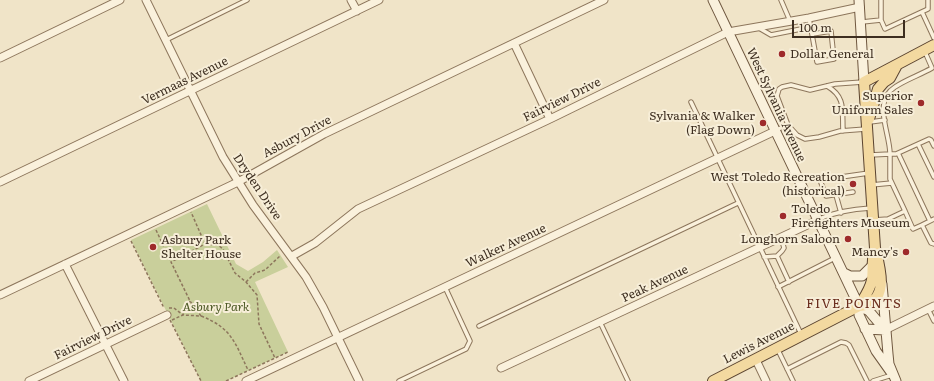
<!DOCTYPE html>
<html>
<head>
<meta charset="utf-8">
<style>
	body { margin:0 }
	#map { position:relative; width:934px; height:381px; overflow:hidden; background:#f0e4c8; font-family:Literata,serif }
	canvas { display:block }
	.scale { position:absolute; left:792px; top:20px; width:113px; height:18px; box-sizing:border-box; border:2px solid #3d2e20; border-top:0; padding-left:5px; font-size:12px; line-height:14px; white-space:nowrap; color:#3d2e20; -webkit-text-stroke:3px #f7eed8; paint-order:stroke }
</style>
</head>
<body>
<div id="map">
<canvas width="934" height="381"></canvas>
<div class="scale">100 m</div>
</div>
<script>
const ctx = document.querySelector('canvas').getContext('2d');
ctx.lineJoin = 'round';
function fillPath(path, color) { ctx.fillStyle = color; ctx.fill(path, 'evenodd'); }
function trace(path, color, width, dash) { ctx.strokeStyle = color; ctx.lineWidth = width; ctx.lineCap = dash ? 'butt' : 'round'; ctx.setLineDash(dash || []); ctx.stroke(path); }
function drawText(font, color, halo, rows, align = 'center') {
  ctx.font = font + ' Literata,serif'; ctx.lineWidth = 4; ctx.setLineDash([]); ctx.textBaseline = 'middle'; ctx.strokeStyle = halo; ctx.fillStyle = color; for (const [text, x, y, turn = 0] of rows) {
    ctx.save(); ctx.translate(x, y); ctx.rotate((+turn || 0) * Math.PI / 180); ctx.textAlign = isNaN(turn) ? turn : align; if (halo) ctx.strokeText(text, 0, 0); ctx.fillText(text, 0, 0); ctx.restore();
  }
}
fillPath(new Path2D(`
	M207,204l29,60 12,7 15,-9 14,-12 11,17 -33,15 33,70 -62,29h-25l-70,-141z`), '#c9cf9b');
const lane = new Path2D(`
	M781,0l9,21
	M881,0v20l4,9 43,-20v-9
	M922,12l12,26
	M809,18l8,44 17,-3 -3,-28 -18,3
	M862,22l19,-2
	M759,28l12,7 40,-8
	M166,40l81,-40
	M925,52l7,16c-12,7 -25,11 -37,19 -23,14 -5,46 -5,67h6l33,-15 2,1 3,6
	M827,86c19,11 15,24 16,45
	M691,102l110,232
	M870,122l15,-2
	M788,125l-11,-29 2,-7 3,-2 9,-2 19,5 25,-6 28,-2
	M776,130l12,-5 9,10 8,4 14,-2 21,-6 26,-2
	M918,144l16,33
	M898,153l32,68
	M870,155l20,-1v25l15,32 -17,8 -14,1
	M871,185l21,-2
	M853,192l-27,4 -6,-16 49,-7
	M836,195l5,18
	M905,211l8,18 9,-4
	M819,219c16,-7 35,-10 52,-11
	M934,219l-12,6 9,18 3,1
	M781,237l3,11 -2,3 -5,5 12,26
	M764,257l13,-1
	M778,287l57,-29
	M928,309l6,12
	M600,322l28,59
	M479,326l259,-123
	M778,350l15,31
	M787,369l54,-27 5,1 3,2 18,36
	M399,381l67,-32 4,-8 -25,-54
	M873,381l19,-6`);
const street = new Path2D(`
	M146,0l77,157 30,48 53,72 17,30 36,74
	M351,0l6,11
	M514,43l36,76
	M0,58l120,-58
	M0,182l379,-182
	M292,256l23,-13 43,-34 192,-90 178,-87 81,-14 51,-11
	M65,264l59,117
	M0,295l238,-113 86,-48 280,-134
	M885,330l49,-24
	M756,360l10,21
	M501,368l317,-148
	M29,381l138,-66
	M246,381l529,-250`);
const secondary = new Path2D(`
	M713,0l146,306v9l17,36 17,24
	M859,0l5,82
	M844,273l6,3h12l10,-10
	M882,284l6,70 1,10 7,17
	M859,306l10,5 16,19
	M865,329l20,1`);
const primary = new Path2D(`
	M869,119l9,-30 6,-7 6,-4 7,-13
	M859,306c5,-8 11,-16 13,-26 1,-9 0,-19 2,-28
	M713,381l146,-75c32,-3 21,-38 16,-58l-11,-166 70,-37`);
trace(lane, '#8d765c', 5.5);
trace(street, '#8d765c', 9);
trace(secondary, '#6f573f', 11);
trace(primary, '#5b4430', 12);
trace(new Path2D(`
	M156,230l15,32
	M131,241l33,67
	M205,244l13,1 5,4 12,24 11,9 11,13 2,29 16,34
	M246,282l9,-9 10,-3 16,-15
	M169,308h5l9,7 7,-14
	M201,316c31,12 34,27 47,54
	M170,320l31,61
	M172,320l11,-5 18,1 -11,-15 -19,-39 34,-18 -14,-32
	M226,381l62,-29`), '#8d765c', 1.5, [3, 2]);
trace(lane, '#faf1dc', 3.5);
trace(street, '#faf1dc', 7);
trace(secondary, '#faf1dc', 9);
trace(primary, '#f3d9a0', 10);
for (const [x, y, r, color] of [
	[782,54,4,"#9e2a2b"],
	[921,103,4,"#9e2a2b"],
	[763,123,4,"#9e2a2b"],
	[853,184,4,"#9e2a2b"],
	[783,216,4,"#9e2a2b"],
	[848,239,4,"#9e2a2b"],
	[153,247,4,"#9e2a2b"],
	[906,252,4,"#9e2a2b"]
]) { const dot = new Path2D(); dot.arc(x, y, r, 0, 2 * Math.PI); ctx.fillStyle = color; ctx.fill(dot); trace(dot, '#f7eed8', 1.5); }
drawText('12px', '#3d2e20', '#f7eed8', [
	["Dollar General",790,54,"left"],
	["Superior",913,96],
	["Uniform Sales",913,110],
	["Sylvania & Walker",755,116],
	["(Flag Down)",755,130],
	["West Toledo Recreation",845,177],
	["(historical)",845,191],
	["Toledo",791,209,"left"],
	["Firefighters Museum",791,223,"left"],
	["Longhorn Saloon",840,239],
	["Asbury Park",161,240,"left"],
	["Shelter House",161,254,"left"],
	["Mancy's",898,252]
], 'right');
drawText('12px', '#3d2e20', '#f7eed8', [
	["Vermaas Avenue",185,81,-26],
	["Fairview Drive",562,100,-26],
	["West Sylvania Avenue",776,105,65],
	["Asbury Drive",297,137,-28],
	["Dryden Drive",257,187,56],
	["Walker Avenue",506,246,-25],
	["Peak Avenue",655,284,-25],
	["Fairview Drive",93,338,-26],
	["Lewis Avenue",759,343,-27]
]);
drawText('italic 12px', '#4d5a26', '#f7eed8', [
	["Asbury Park",216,307]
]);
ctx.letterSpacing = '1px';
drawText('13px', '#6b2e1e', '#f7eed8', [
	["FIVE POINTS",854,304]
]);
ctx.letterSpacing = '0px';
</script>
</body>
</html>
